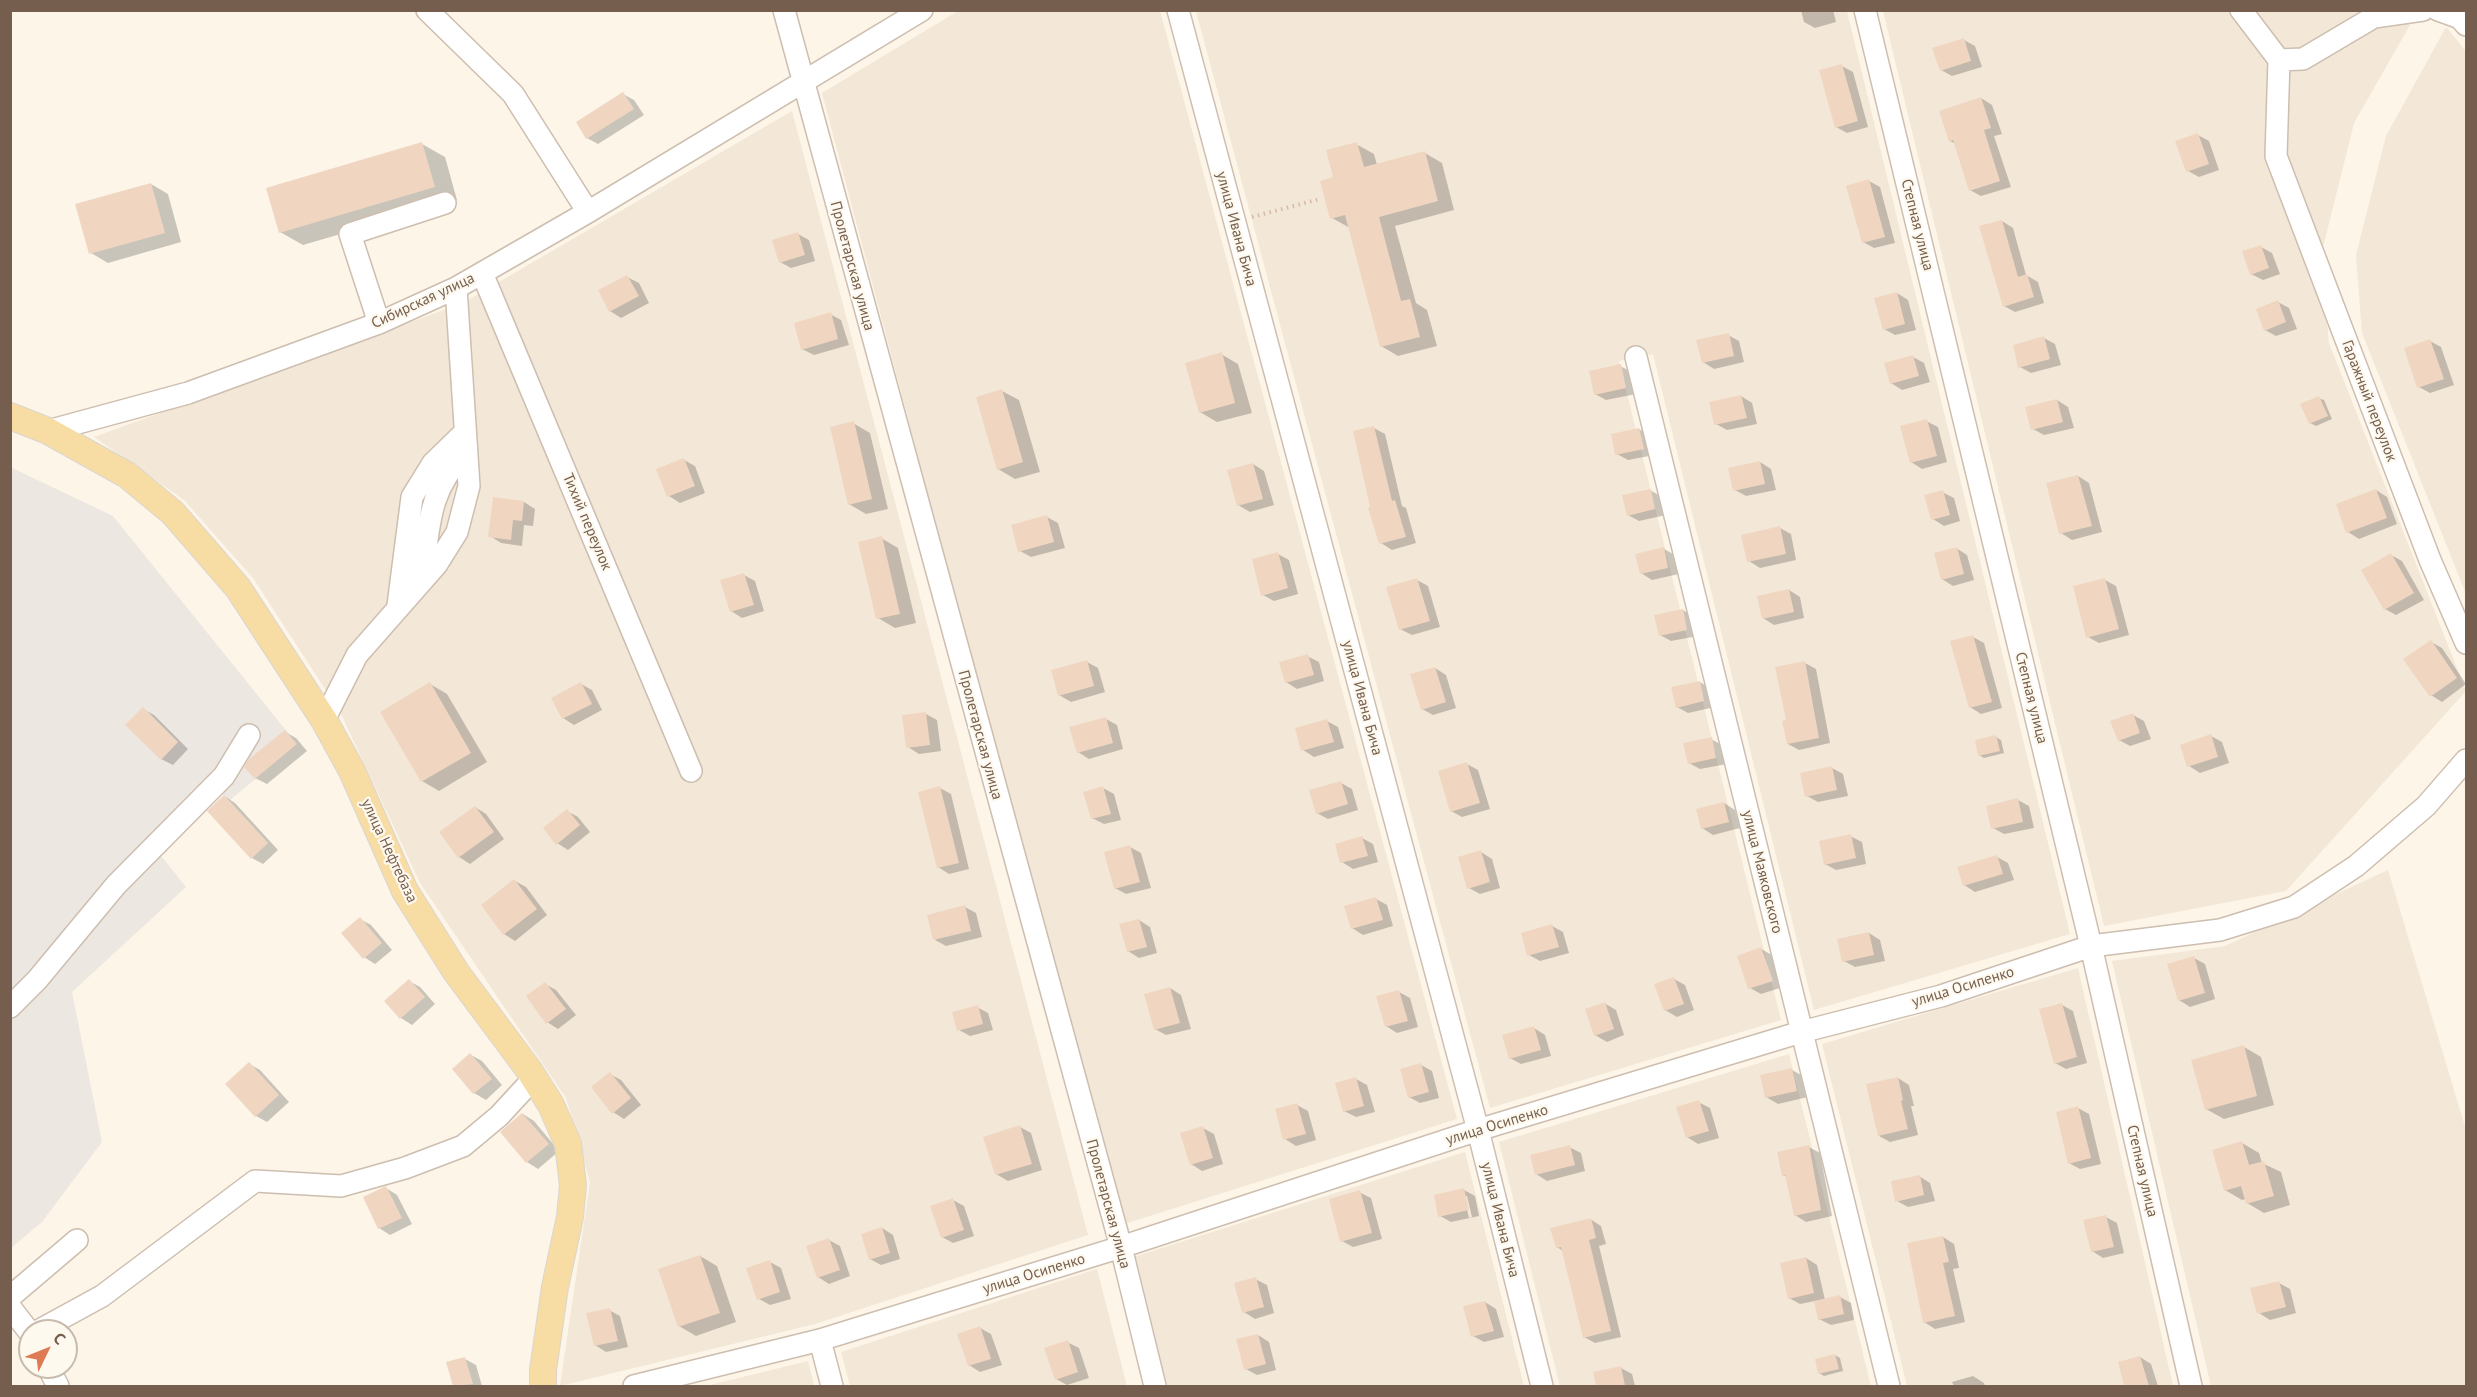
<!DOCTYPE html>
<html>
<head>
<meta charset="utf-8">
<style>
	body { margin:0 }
	#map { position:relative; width:2477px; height:1397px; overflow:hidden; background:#fcf5e8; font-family:"PT Sans",sans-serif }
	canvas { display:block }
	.frame { position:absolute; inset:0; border:12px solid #755e4d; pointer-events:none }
	.north { position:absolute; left:18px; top:1319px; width:60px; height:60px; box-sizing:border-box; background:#fef9ef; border:2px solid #c7bbae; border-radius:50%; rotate:47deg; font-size:16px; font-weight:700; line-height:24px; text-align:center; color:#755e4d }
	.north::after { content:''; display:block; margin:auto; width:21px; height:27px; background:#df7b54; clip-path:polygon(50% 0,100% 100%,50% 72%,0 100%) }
</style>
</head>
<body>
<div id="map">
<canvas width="2477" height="1397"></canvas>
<div class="frame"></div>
<div class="north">С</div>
</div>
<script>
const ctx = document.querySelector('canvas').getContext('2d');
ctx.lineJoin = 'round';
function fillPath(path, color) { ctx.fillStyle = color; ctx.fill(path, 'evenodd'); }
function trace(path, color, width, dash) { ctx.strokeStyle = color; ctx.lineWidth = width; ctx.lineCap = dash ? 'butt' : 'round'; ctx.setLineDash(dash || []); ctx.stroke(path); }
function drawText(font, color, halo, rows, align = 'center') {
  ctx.font = font + ' "PT Sans",sans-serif'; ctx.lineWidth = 4.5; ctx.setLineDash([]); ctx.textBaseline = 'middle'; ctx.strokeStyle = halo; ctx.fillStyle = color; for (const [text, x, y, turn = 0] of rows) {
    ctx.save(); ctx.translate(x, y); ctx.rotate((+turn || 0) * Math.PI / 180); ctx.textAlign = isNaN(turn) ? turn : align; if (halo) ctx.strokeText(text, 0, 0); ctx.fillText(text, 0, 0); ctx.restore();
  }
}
fillPath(new Path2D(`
	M958,11h202l297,1108 -336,106 -299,-1132z
	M1196,11h651l223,923 -256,76 -161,-656 -34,7 162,659 -291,88z
	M1883,11h535l-64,112 -33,132 8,88 137,348 -180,200 -182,35z
	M2446,27l20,24v543l-104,-261 -6,-78 30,-119z
	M792,111l296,1124 -273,89 -255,62 30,-204 -24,-84 -146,-215 -80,-171 -87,-134 -69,-78 -90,-63 369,-134z
	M2388,870l78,260v256h-255l-99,-425 113,-15z
	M2078,968l95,418h-266l-85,-342z
	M1789,1054l82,332h-311l-61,-244z
	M1465,1152l59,234h-361l-33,-128z
	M1097,1269l30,117h-277l-9,-34z
	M808,1361l6,25h-108z`), '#f3e8d7');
fillPath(new Path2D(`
	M10,467l103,49 184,228 -68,57 -8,-9 -62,61 27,34 -114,105 30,150 -60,80 -31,26z`), '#ede7e1');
fillPath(new Path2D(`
	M1801,10h32l3,12 -21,6 -11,-6z
	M1964,40l11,6 7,21 -30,9 -11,-6z
	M1842,66l11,6 15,55 -21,6 -11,-6z
	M623,94l11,6 10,15 -46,29 -11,-6z
	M1981,98l11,7 10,29 -8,2 17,51 -30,9 -11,-6 -14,-46 -6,-3z
	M2198,135l11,6 10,29 -20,7 -11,-6z
	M422,144l23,13 12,43 -154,45 -23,-13z
	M1356,144l18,10 3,11 48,-12 17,10 12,47 -59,16 21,77 11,7 10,36 -39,10 -17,-10 -31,-118 -18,-10 3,-40z
	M1869,181l11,6 15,56 -21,5 -11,-6z
	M151,184l17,10 13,48 -73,21 -17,-10z
	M2002,221l11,7 13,47 12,7 6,21 -29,9 -11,-6z
	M798,234l11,6 6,21 -24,7 -11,-6z
	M2261,247l11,6 8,21 -17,6 -12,-6z
	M627,277l12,6 10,20 -28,15 -11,-7z
	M1897,293l11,7 8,30 -21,5 -11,-6z
	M2278,302l11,6 8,21 -21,7 -11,-6z
	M830,314l11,6 8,25 -35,10 -12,-6z
	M1728,335l11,6 5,21 -30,7 -11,-7z
	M2044,338l11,6 6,21 -30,8 -11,-6z
	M2430,341l11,6 13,38 -24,8 -11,-6z
	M1221,354l17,10 14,49 -35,9 -17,-10z
	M1913,357l11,6 6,19 -28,8 -11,-7z
	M1620,366l12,6 4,22 -30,6 -11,-6z
	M1002,391l17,9 21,72 -25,7 -17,-10z
	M1741,396l11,7 5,21 -30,6 -11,-6z
	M2318,398l6,2 8,19 -16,7 -6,-3z
	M2057,400l11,7 6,21 -30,7 -11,-6z
	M1926,421l12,6 9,35 -25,7 -11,-7z
	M853,423l17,10 18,76 -22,5 -17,-10z
	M1374,428l11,6 17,72 4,2 10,35 -24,7 -11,-7z
	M1639,429l11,7 4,19 -26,5 -11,-6z
	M684,460l11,6 10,27 -25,10 -11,-7z
	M1760,462l11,7 5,21 -30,6 -11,-6z
	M1253,464l11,7 10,34 -24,7 -12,-7z
	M2078,476l11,7 13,49 -30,8 -11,-7z
	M1650,490l12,7 4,18 -27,6 -11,-6z
	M2376,490l11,7 10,27 -38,15 -11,-7z
	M1942,492l12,6 6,23 -16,5 -11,-7z
	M524,502l11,7 -2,17 -9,-1 -2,21 -21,-3 -11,-7z
	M1047,517l11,6 7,25 -34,9 -11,-6z
	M1780,528l11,6 5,26 -36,8 -11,-7z
	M881,538l17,10 18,75 -21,5 -17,-10z
	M1956,548l11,7 7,25 -21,6 -11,-7z
	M1664,549l11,6 4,19 -27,6 -11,-7z
	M1278,554l11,6 9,34 -24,7 -11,-6z
	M2391,555l11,6 22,39 -28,15 -11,-6z
	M744,575l11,6 9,30 -22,7 -11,-7z
	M1417,580l11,6 12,41 -28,8 -12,-6z
	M2105,580l11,6 13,49 -30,8 -11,-6z
	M1789,590l11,7 4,21 -30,7 -11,-7z
	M1683,610l11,7 4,19 -27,5 -11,-6z
	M1973,637l11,6 18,65 -21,6 -11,-7z
	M2431,642l11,6 24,36 -24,18 -11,-7z
	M1307,656l12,6 5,19 -27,8 -11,-7z
	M1087,662l11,6 7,24 -34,10 -12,-7z
	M1805,663l11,6 14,74 -31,7 -11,-6v-22z
	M1435,668l11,7 10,33 -23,7 -11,-6z
	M1700,682l11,7 4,18 -27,6 -11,-6z
	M430,684l17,10 40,68 -48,29 -17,-10z
	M581,684l11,6 10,20 -28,15 -11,-7 -10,-20z
	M143,709l11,6 34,34 -15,16 -12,-6z
	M926,714l11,6 4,31 -22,3 -11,-7z
	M2133,715l11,6 7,18 -21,7 -11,-6z
	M1106,719l11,6 6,24 -34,10 -11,-7z
	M1327,721l11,6 6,21 -30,9 -11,-7z
	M285,732l11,6 11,13 -40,33 -12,-6z
	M2211,736l11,6 7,21 -29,10 -11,-7z
	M1996,737l5,3 3,13 -20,5 -5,-3z
	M1711,739l11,6 5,19 -27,5 -11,-6z
	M1467,764l11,6 12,39 -28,8 -11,-6z
	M1832,768l11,6 5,22 -30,6 -11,-6z
	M1341,783l11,6 6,21 -30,9 -11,-6z
	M940,788l11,6 18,75 -20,5 -11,-7z
	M1103,788l11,6 7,26 -17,4 -12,-6z
	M224,796l11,7 43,47 -15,14 -11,-6z
	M2018,800l11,6 5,22 -30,6 -11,-6z
	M1724,803l11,7 5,18 -27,7 -11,-7z
	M475,807l11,7 18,25 -34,25 -11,-7z
	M567,811l11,6 12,15 -22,18 -11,-7z
	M1850,836l12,6 4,22 -30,6 -11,-6z
	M1362,838l11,6 5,18 -25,7 -11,-7z
	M1130,847l11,6 10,35 -25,6 -11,-6z
	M1481,852l11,7 8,29 -20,6 -11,-6z
	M1997,857l11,6 6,17 -39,12 -11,-7z
	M515,881l11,6 21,28 -32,26 -11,-7 -21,-28z
	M1376,899l11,6 6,21 -30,9 -11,-7z
	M965,907l11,6 6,24 -36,9 -11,-6z
	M360,919l11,6 21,25 -17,14 -11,-7z
	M1139,920l11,7 7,26 -18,5 -11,-7z
	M1552,926l11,6 6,21 -29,8 -11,-6z
	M1869,933l11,7 5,21 -30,6 -11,-6z
	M1761,949l11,6 11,32 -22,7 -11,-6z
	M2194,958l11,6 10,35 -25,8 -11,-7z
	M1674,979l11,6 9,25 -17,7 -12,-7z
	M409,981l11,6 15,17 -23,21 -11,-7 -15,-17z
	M545,984l11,6 20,25 -18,14 -11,-7z
	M1170,988l11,7 10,34 -25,6 -11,-6z
	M1399,992l11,6 8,29 -21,6 -11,-7z
	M1604,1003l12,7 8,25 -17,7 -12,-7z
	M2062,1005l11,6 14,52 -21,6 -11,-6z
	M977,1007l11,6 5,17 -23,6 -11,-6z
	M1534,1028l11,7 6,21 -30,8 -11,-6z
	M2244,1047l17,10 13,48 -50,14 -18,-10z
	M471,1055l11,6 20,24 -16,15 -12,-7 -20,-24z
	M249,1064l11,6 29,32 -22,20 -11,-6 -29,-32z
	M1421,1065l11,6 7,27 -19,5 -11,-6z
	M1792,1070l11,6 5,21 -30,7 -12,-7z
	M610,1074l11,6 20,25 -17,14 -11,-7z
	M1898,1078l11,7 5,21h-3l7,29 -28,7 -11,-6z
	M1356,1079l11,6 8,27 -19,5 -12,-6z
	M1698,1102l12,6 9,30 -21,6 -11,-7z
	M1297,1105l11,6 8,29 -20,6 -11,-7z
	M2078,1108l11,6 12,50 -21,5 -11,-6z
	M523,1114l11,7 25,30 -21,18 -11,-7 -25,-30z
	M1020,1127l11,6 11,37 -34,11 -12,-7z
	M1203,1128l11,6 9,30 -21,7 -11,-7z
	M2242,1143l17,10 3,10 19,9 9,33 -26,8 -17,-10 -1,-4 -4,1 -17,-10z
	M1569,1147l12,6 4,18 -38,10 -11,-7z
	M1809,1147l11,6 12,63 -26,6 -11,-7 -8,-38 -4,-2z
	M1919,1176l11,7 5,18 -27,6 -11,-6z
	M386,1188l11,7 15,29 -22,11 -11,-7z
	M1464,1190l11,6 4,20 -28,6 -11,-6zM1464,1196h3l5,21 -3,1z
	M1359,1192l12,6 11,41 -29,8 -11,-6z
	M953,1200l11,6 10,30 -21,7 -11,-6z
	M2106,1217l11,6 7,30 -21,5 -11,-7z
	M1590,1219l11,7 5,18 -7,2 22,91 -26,6 -11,-6 -21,-86 -6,-4z
	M882,1228l11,7 7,24 -19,6 -11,-6z
	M1943,1237l11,7 5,24 -6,1 12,53 -30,7 -11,-7z
	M829,1240l11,6 10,30 -21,8 -11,-7z
	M700,1256l17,10 19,56 -40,14 -17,-10z
	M1806,1258l11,7 8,35 15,-3 11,6 3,17 -23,5 -12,-6 -4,-18 -15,3 -11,-6z
	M770,1262l11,6 10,31 -21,6 -11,-6z
	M1255,1279l12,6 7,28 -19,6 -11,-7z
	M2279,1283l11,6 6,24 -26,7 -11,-7z
	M1485,1302l11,7 8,28 -20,5 -11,-6z
	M609,1310l11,6 8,31 -22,5 -11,-7z
	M980,1328l11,6 11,31 -22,7 -11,-7z
	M1258,1335l11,7 7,28 -19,5 -11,-6z
	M1067,1342l12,6 10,30 -22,7 -11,-6z
	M1835,1355l5,3 3,13 -19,5 -5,-3z
	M2140,1357l11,7 7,22h-32l-7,-23z
	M465,1359l11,6 6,21h-28l-6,-23z
	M1621,1368l11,6 3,12h-37l-3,-13z
	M1973,1376l11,7 1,3h-31l-2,-4z`), '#0003');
fillPath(new Path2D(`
	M1964,38l7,23 -31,10 -8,-23z
	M1842,64l16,57 -23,7 -16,-58z
	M623,92l11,17 -48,30 -10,-17z
	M1981,97l10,31 -7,2 16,51 -31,10 -16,-51 -4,2 -10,-31z
	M2198,133l11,31 -23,8 -11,-31z
	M422,142l13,45 -156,46 -13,-45z
	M1357,142l7,25 61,-16 13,50 -59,16 22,84 9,-2 10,38 -40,10 -35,-132 -15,4 -10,-38 13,-4 -7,-27z
	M1869,179l16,58 -23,6 -16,-57z
	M151,183l14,50 -76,21 -14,-50z
	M2002,220l16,57 9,-3 7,23 -31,10 -24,-81z
	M798,232l7,23 -26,8 -7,-23z
	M2261,245l8,23 -19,7 -8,-24z
	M627,275l12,21 -30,16 -11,-22z
	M1897,292l8,32 -22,6 -9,-32z
	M2278,300l8,22 -22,9 -8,-22z
	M831,312l7,27 -37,11 -7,-27z
	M1729,333l5,23 -32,7 -6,-23z
	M2044,336l6,23 -32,9 -5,-23z
	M2430,339l14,40 -27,9 -13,-40z
	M1222,352l13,51 -36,10 -14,-50z
	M1913,355l6,21 -29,8 -6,-21z
	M1621,364l5,24 -32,7 -5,-24z
	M1002,389l21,73 -26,8 -21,-73z
	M1741,395l6,23 -33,7 -5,-23z
	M2319,396l9,20 -19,8 -9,-20z
	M2057,399l6,23 -32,8 -6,-23z
	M1927,419l10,37 -27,7 -10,-37z
	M854,421l18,78 -24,6 -18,-78z
	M1374,426l18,75 3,-1 11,37 -27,7 -11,-36 2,-1 -17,-76z
	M1639,428l5,21 -29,6 -4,-21z
	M684,458l11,28 -28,11 -11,-28z
	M1760,461l5,23 -32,7 -5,-23z
	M1253,463l10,36 -26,7 -10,-36z
	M2078,475l14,51 -33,8 -13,-51z
	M1651,489l4,20 -28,7 -5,-21z
	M2376,489l11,29 -41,15 -10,-29z
	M1943,490l7,25 -19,5 -7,-25z
	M493,497l31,4 -2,20 -9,-1 -2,20 -23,-3z
	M1047,515l7,27 -36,10 -7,-27z
	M1780,526l6,28 -39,8 -6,-27z
	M882,536l18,78 -24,5 -18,-77z
	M1664,547l4,21 -28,6 -5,-20z
	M1957,547l7,27 -23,6 -7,-27z
	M1278,552l10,36 -27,8 -9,-37z
	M2391,553l23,40 -30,17 -23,-40z
	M744,573l10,32 -24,7 -10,-32z
	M1417,578l13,43 -31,9 -13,-43z
	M2105,578l14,51 -33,9 -13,-52z
	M1789,589l5,23 -32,7 -5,-23z
	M1683,609l4,21 -28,6 -5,-21z
	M1973,635l19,67 -23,6 -19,-67z
	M2431,640l26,38 -27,19 -27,-38z
	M1308,654l6,21 -29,8 -6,-21z
	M1087,660l7,26 -36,10 -7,-26z
	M1805,661l14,77 -32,6 -5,-23 4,-1 -11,-53z
	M1435,667l11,35 -25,8 -11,-36z
	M1700,681l4,20 -28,7 -5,-21z
	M430,682l41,71 -50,29 -41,-70z
	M581,682l11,22 -30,15 -11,-21z
	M143,707l35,35 -17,18 -36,-35z
	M926,712l4,33 -24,3 -4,-33z
	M2133,713l7,20 -22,8 -8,-20z
	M1106,717l7,26 -36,10 -8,-26z
	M1327,719l7,23 -33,9 -6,-23z
	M285,730l12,14 -42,35 -11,-12 5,-8z
	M2211,734l7,23 -31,10 -7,-22z
	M1996,735l4,16 -22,5 -3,-16z
	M1712,737l4,21 -28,6 -5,-21z
	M1467,762l13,41 -30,9 -12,-41z
	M1832,766l5,24 -32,7 -5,-24z
	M1341,781l7,23 -32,10 -7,-24z
	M940,786l19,77 -22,5 -19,-76z
	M1103,786l8,28 -20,5 -8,-27z
	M224,795l44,48 -17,16 -44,-48z
	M2018,798l5,24 -32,7 -5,-23z
	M1724,802l5,20 -28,7 -5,-20z
	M475,806l19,26 -36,26 -19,-26z
	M567,809l13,16 -24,20 -13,-17z
	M1851,834l5,24 -32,7 -5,-24z
	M1362,836l6,20 -28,7 -5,-19z
	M1130,845l10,37 -26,7 -10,-37z
	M1481,850l9,32 -23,7 -9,-32z
	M1997,855l6,19 -40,12 -6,-19z
	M514,879l23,30 -34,26 -22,-30z
	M1376,897l7,23 -32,9 -7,-23z
	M965,905l6,26 -38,9 -6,-25z
	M360,917l22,26 -19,16 -22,-26z
	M1139,919l8,28 -20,5 -8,-28z
	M1552,924l7,23 -32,9 -6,-23z
	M1869,932l5,23 -32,7 -5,-23z
	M1761,947l12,34 -25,8 -11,-33z
	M2194,956l11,37 -27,8 -11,-37z
	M1674,977l10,27 -20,7 -10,-27z
	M409,979l16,18 -25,22 -16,-18z
	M545,982l21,27 -20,15 -20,-28z
	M1170,987l10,36 -26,7 -10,-36z
	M1399,990l9,31 -23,6 -9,-31z
	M1605,1002l9,27 -20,7 -9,-27z
	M2062,1003l15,54 -23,7 -15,-55z
	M978,1005l5,19 -26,7 -5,-19z
	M1534,1026l7,24 -32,9 -7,-24z
	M2244,1045l13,51 -52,14 -14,-50z
	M470,1053l22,26 -19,15 -21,-25z
	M249,1062l30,33 -24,22 -30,-33z
	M1421,1063l8,29 -21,6 -8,-29z
	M1792,1068l5,23 -32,7 -5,-23z
	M610,1072l21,26 -19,16 -21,-27z
	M1356,1077l8,29 -21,6 -8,-29z
	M1898,1077l5,23 -2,1 7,28 -30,7 -12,-52z
	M1699,1100l10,31 -23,7 -10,-31z
	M1297,1103l9,31 -23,6 -8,-31z
	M2078,1106l13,52 -23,6 -12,-52z
	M522,1113l27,31 -23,19 -26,-31z
	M1020,1125l12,39 -37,11 -12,-38z
	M1203,1126l10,32 -23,7 -10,-32z
	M2242,1141l7,24 15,-4 10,35 -28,8 -5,-18 -17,5 -12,-41z
	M1570,1145l5,20 -40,10 -5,-20z
	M1809,1145l12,65 -27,6 -9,-41 -3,1 -5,-24z
	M1920,1175l4,20 -29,7 -4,-21z
	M386,1186l16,32 -24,11 -15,-32z
	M1464,1188l5,22 -31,7 -4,-22z
	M1360,1190l12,43 -32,9 -11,-43z
	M953,1198l11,32 -23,8 -11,-32z
	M2106,1215l8,32 -23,5 -8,-32z
	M1591,1218l5,20 -7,2 22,91 -28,7 -22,-91 -5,1 -6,-20z
	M882,1227l8,26 -21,7 -8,-26z
	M1943,1236l6,26 -6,1 12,53 -32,7 -16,-80z
	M829,1238l11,32 -23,8 -11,-32z
	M700,1255l20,58 -42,14 -20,-58z
	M1806,1257l8,36 -26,6 -8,-36z
	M770,1260l10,32 -23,8 -11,-32z
	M1256,1277l8,30 -22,6 -8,-30z
	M2279,1281l7,26 -29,7 -7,-26z
	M1840,1295l4,19 -26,6 -4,-19z
	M1485,1301l9,30 -23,6 -8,-31z
	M610,1308l8,33 -24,5 -8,-33z
	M980,1326l11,33 -23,7 -11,-32z
	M1258,1334l8,30 -22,6 -8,-31z
	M1068,1340l10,32 -23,8 -11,-32z
	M1835,1354l4,15 -21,5 -3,-15z
	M2140,1356l9,30h-25l-6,-24z
	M465,1357l8,27 -20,2 -7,-24z
	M1621,1366l4,20h-29l-3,-14z`), '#f0d6c1');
const minor = new Path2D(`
	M427,10l86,84 75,118
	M784,10l337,1237 34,139
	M1178,10l300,1120 64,256
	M1865,10l226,936 100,440
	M2241,10l38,50 24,-1 71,-42 49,-7
	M2438,10l22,8 6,7
	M2279,60l-3,96 154,404 36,83
	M482,273l209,498
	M379,323l-29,-89 95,-31
	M1636,357l253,1029
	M48,431l140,-38 191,-70 77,-35 132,-76 334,-202
	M422,580c7,-50 5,-92 45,-128
	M398,605l14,-108 21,-34 32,-31
	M324,720l33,-65 80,-91 20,-32 12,-46 -13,-198
	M10,1007l27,-27 79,-95 108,-109 25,-41
	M10,1297l67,-57
	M10,1307l20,26
	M38,1331l64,-35 153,-115 86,5 64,-18 58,-22 36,-30 35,-38
	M820,1340l12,46
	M48,1367l10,19
	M634,1386l186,-46 301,-93 357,-117 323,-98 140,-36 150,-50 129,-16 74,-23 62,-41 70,-60 40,-46`);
const major = new Path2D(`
	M10,416l38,15 79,44 46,38 65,75 86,132 28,51 53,120 51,81 73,98 22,35 17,39 5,41 -3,32 -15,70 -12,83v16`);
trace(minor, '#cdbeaf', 24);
trace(major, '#dbd5d1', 28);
trace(new Path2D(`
	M1252,217l68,-18`), '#d5baa4', 4, [1.5, 4.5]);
trace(minor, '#fff', 21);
trace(major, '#f7dda4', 26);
drawText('15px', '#755e4d', '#fef9ef', [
	["Степная улица",1917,225,76],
	["улица Ивана Бича",1236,229,75],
	["Пролетарская улица",852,266,75],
	["Сибирская улица",423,301,-25],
	["Гаражный переулок",2369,401,69],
	["Тихий переулок",587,522,67],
	["улица Ивана Бича",1362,698,75],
	["Степная улица",2031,698,76],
	["Пролетарская улица",980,735,75],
	["улица Нефтебаза",389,851,65],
	["улица Маяковского",1762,872,76],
	["улица Осипенко",1963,987,-17],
	["улица Осипенко",1497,1125,-17],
	["Степная улица",2142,1171,77],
	["Пролетарская улица",1108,1204,75],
	["улица Ивана Бича",1500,1220,76],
	["улица Осипенко",1034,1274,-17]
]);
</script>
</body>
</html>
